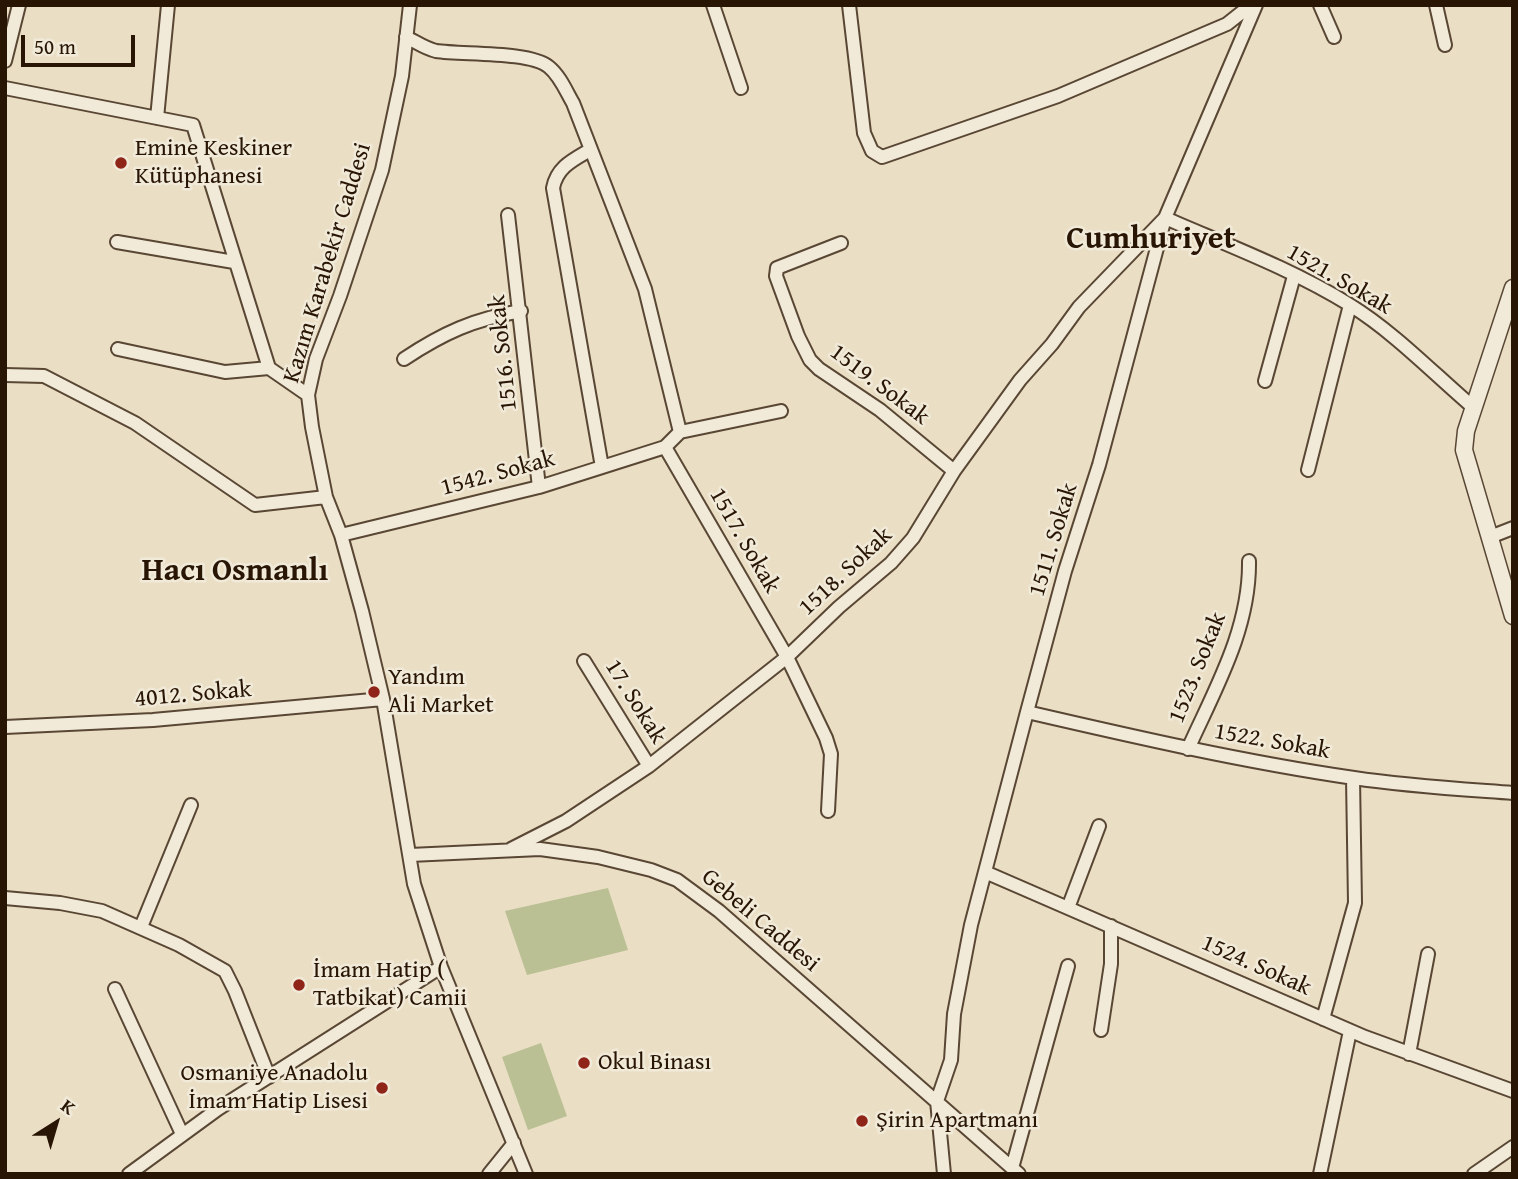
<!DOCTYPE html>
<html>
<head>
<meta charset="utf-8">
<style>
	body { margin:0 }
	#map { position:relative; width:1518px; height:1179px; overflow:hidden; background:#eadec5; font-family:"Gentium Book Plus",serif }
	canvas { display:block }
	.frame { position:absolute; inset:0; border:7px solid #291503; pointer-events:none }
	.north { position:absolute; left:21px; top:1088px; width:70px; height:70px; -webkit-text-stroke:5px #f1ead9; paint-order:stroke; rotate:37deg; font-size:19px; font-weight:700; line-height:28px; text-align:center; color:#291503 }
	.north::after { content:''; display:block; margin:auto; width:24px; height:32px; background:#291503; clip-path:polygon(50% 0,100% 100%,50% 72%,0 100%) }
	.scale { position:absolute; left:21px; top:35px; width:114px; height:32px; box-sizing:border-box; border:4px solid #291503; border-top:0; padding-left:9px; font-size:21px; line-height:24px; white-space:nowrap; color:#291503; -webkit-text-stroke:5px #f1ead9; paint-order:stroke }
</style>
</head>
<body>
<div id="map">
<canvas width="1518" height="1179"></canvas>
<div class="frame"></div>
<div class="north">K</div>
<div class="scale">50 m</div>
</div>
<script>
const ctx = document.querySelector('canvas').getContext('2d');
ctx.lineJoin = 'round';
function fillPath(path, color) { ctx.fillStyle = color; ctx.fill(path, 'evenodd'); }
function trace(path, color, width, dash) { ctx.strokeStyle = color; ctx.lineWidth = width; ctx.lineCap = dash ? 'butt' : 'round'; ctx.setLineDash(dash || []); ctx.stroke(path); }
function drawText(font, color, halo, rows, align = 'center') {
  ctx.font = font + ' "Gentium Book Plus",serif'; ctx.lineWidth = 5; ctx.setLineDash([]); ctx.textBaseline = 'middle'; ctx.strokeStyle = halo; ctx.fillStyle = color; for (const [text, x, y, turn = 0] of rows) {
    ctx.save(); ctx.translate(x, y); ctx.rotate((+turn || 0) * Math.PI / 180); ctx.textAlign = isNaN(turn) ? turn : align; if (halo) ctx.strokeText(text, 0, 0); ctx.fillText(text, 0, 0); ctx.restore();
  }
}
fillPath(new Path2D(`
	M608,888l20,62 -101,25 -22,-64z
	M541,1043l26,73 -39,14 -26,-73z`), '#bac093');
const minor = new Path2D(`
	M410,5l-8,71 -20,94 -42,126 -24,63 -8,36 4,32 14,70 15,38 21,76 21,88 31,185 27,83 85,207
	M713,5l28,83
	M849,5l15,128 8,18 10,6 176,-61 169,-72 24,-19
	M1320,5l14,32
	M1436,5l9,40
	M406,37c10,5 20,12 30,14 27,4 94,0 113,16 11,9 17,24 24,36l72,186 35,143
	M5,61l14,-56
	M5,88l188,37 76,243 39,27
	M157,118l11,-113
	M590,150c-17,10 -33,17 -37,38l49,279
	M508,215l31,272
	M117,242l117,20
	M841,243l-64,25 -1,8 22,60 12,24 9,9 61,41 74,61
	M118,349l107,23 44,-4
	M404,359c39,-26 70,-40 117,-48
	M5,375l39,1 91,47 120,82 71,-8
	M1265,381l29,-105
	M665,447l122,210 39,81 5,16 -3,57
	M1308,470l42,-165
	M341,535l198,-48 126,-40 15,-15 101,-21
	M1490,537l23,-9
	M584,661l65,105
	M1027,712c108,25 217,50 327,66 53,8 106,11 159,15
	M5,727l148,-7 230,-21
	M1188,749c27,-60 62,-120 61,-188
	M511,849l55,-28 83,-55 138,-109 52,-50 52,-44 22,-25 41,-67 66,-91 32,-36 27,-37 86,-89c62,27 127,51 185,87 45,28 83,68 124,103
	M410,855l130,-6 58,8 53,13 26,10 42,31 300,263
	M985,872l380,165 148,54
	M5,898l55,5 42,8 77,34 46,26 10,20 34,86
	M1068,908l31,-82
	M141,927l50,-122
	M115,989l67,145
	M1323,1019l32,-116 -2,-125
	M1101,1030l10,-66v-38
	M1409,1054l19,-100
	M1012,1168l56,-202
	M129,1174l89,-65 223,-142
	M489,1174l25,-31
	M944,1174l-7,-73 14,-41 3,-46 17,-89 56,-213 38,-141 34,-106 66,-247 91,-213
	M1320,1174l30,-143
	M1474,1174l39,-27`);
const tertiary = new Path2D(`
	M1513,288l-47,143 -2,19 49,166`);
trace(minor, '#594734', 16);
trace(tertiary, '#594734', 19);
trace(minor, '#f1ead9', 12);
trace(tertiary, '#f1ead9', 16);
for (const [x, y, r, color] of [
	[121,163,7,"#8f2418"],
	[374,692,7,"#8f2418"],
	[299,985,7,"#8f2418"],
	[584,1063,7,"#8f2418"],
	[382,1088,7,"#8f2418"],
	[862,1121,7,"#8f2418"]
]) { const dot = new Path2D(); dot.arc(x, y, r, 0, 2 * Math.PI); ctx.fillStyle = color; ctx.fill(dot); trace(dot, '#f1ead9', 2.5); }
drawText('24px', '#291503', '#f1ead9', [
	["Emine Keskiner",135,149],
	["Kütüphanesi",135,177],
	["Yandım",388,678],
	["Ali Market",388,706],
	["İmam Hatip (",313,971],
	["Tatbikat) Camii",313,999],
	["Okul Binası",598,1063],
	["Osmaniye Anadolu",368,1074,"right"],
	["İmam Hatip Lisesi",368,1102,"right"],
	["Şirin Apartmanı",876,1121]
], 'left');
drawText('24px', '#291503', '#f1ead9', [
	["Kazım Karabekir Caddesi",328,263,-73],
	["1521. Sokak",1339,280,30],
	["1516. Sokak",504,353,-96],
	["1519. Sokak",879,385,37],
	["1542. Sokak",498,474,-15],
	["1511. Sokak",1054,540,-73],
	["1517. Sokak",744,541,60],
	["1518. Sokak",846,572,-43],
	["1523. Sokak",1198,668,-68],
	["4012. Sokak",193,695,-5],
	["17. Sokak",635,702,58],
	["1522. Sokak",1272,742,10],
	["Gebeli Caddesi",760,921,40],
	["1524. Sokak",1256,966,24]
]);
drawText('bold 32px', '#291503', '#f1ead9', [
	["Cumhuriyet",1151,240],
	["Hacı Osmanlı",235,572]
]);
</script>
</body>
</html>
